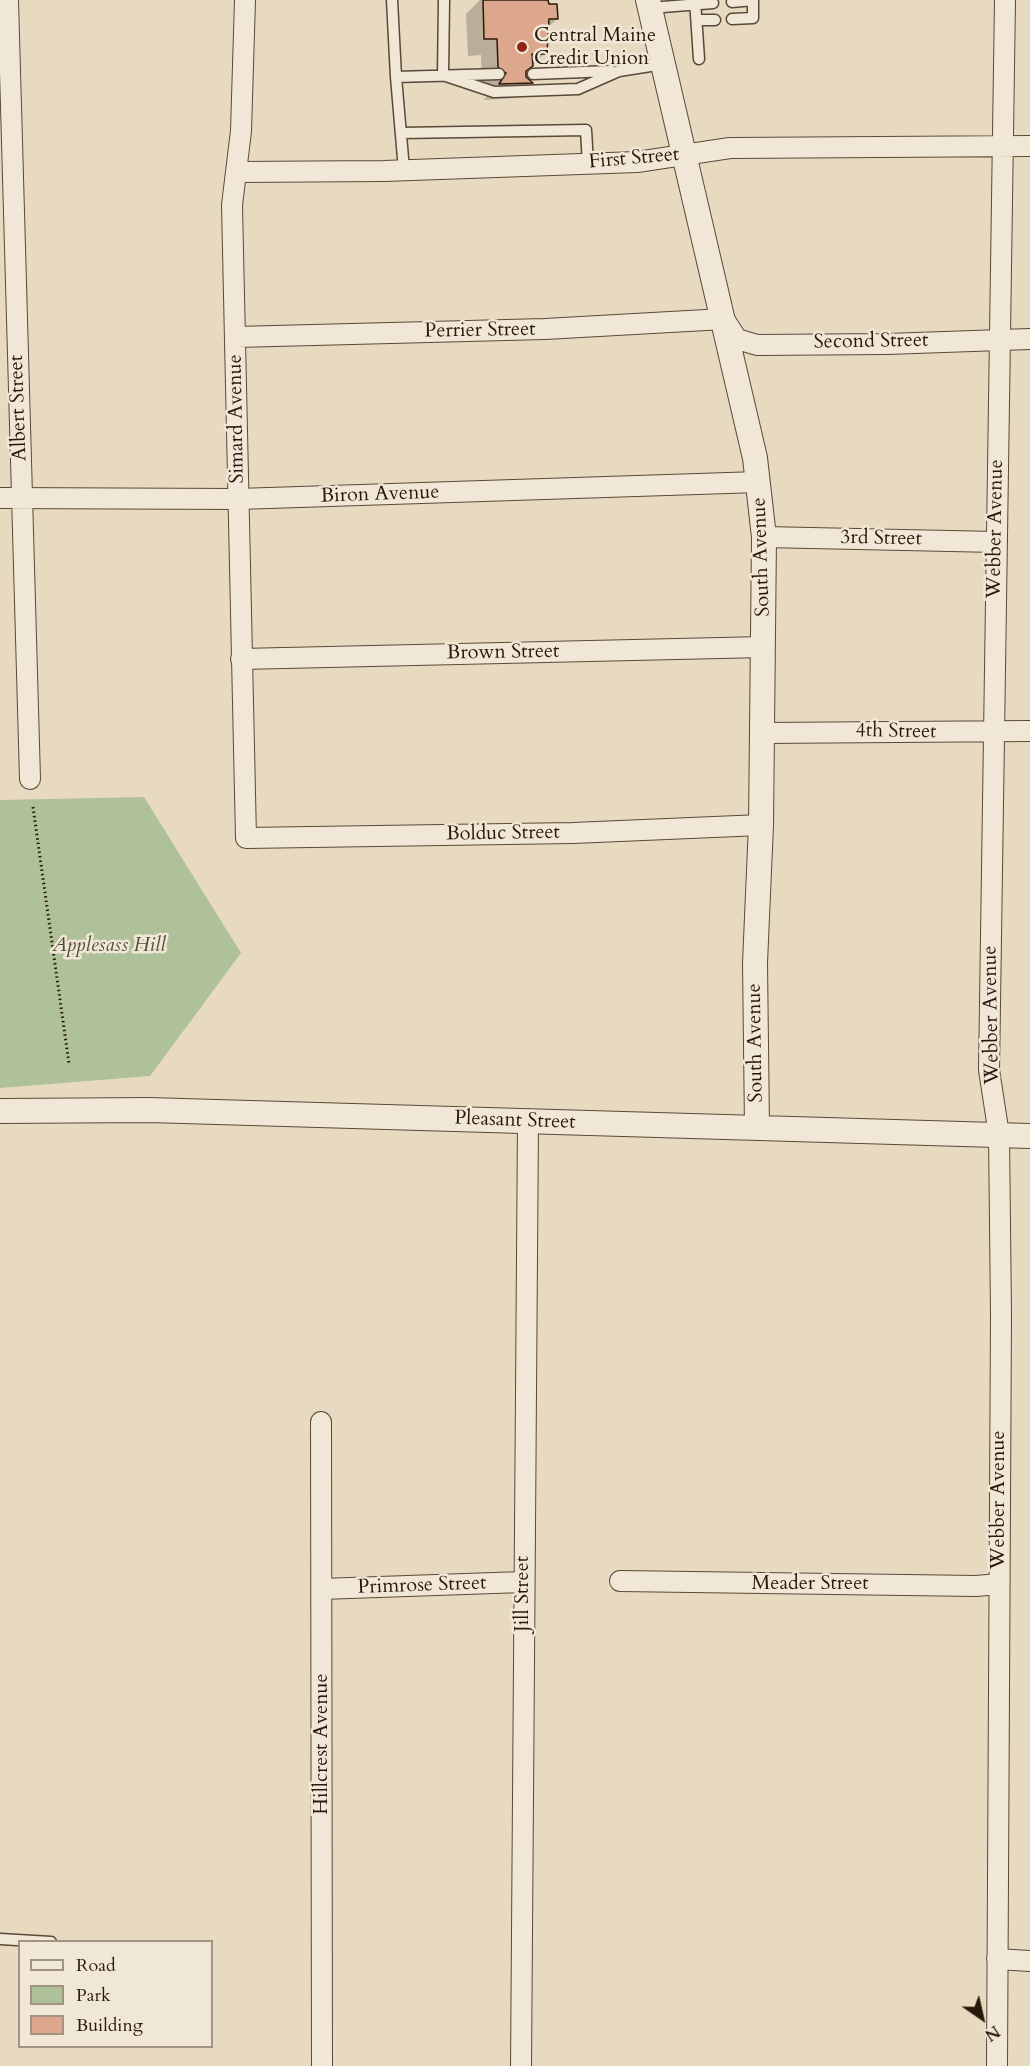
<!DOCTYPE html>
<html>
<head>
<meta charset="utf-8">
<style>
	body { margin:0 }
	#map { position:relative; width:1030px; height:2066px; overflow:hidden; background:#e8dac1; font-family:Cardo,serif }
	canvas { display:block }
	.legend { position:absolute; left:18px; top:1940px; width:195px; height:108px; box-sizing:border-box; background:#f0e7d7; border:2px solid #a09585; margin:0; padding:8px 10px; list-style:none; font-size:18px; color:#29190b }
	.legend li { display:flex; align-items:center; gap:12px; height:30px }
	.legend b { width:30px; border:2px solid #a09585 }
	.north { position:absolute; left:952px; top:1988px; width:60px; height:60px; -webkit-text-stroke:4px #f0e7d7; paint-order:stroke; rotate:146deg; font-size:16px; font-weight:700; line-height:24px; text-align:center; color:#29190b }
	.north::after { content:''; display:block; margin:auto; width:21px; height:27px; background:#29190b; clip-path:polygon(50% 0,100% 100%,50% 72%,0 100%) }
</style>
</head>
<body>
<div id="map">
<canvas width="1030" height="2066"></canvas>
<ul class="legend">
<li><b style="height:8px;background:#f0e7d7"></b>Road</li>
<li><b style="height:16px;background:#afc198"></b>Park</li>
<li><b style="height:16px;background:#dda78e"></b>Building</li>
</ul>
<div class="north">N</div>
</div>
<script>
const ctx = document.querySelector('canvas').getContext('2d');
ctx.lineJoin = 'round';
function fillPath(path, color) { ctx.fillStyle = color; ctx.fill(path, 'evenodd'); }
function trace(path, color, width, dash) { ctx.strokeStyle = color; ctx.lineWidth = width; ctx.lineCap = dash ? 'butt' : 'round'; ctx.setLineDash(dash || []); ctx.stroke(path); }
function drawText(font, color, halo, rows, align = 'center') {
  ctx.font = font + ' Cardo,serif'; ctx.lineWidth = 5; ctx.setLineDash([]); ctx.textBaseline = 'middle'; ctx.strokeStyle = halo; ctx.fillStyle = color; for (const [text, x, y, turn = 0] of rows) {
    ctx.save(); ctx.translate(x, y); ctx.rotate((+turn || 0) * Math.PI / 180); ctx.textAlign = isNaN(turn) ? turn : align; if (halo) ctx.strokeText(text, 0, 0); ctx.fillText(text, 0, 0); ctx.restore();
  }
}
fillPath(new Path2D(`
	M144,797l97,156 -91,123 -150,12v-288z`), '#afc198');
fillPath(new Path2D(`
	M480,0h67v6l10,13 -10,9 -2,25 -20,19 1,7 5,3 -16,16 -31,2 7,-9 -9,-8 -1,-28 -13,1 -2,-42z`), '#0003');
const building = new Path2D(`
	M483,0h65l1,4h8l1,15h-9l-2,35h-15l1,12 -7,5v6l7,6 -34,1 7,-11 -8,-6 -1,-28h-13z`);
fillPath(building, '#dda78e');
trace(building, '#29190b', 1.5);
const service = new Path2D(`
	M392,0l4,77
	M695,0l4,59
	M732,2l21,-2
	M650,8l63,-5
	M732,19l21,-1v-18
	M697,20h18
	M533,74l78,-3
	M443,75l51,17 84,-3 41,-18 44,-7
	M443,75l1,-75
	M401,133l185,-3 2,34
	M404,170l-8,-93 103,-3
	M0,1939l51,3`);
const minor = new Path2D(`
	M8,0l22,779
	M245,0l-4,131 -9,74 14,633 327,-5 188,-8
	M237,172l147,-1 253,-9 93,-14 300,-2
	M236,337l309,-8 179,-10 13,20 20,6 130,-1 143,-5
	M0,498l238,1 521,-17
	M764,537l233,5
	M241,659l523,-12
	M763,733l267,-2
	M321,1422l1,644
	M620,1581l356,5 23,-2
	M321,1589l202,-7
	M997,1959l33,2
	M521,2066l7,-944
	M997,2066l4,-751 -2,-180 -10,-65c5,-356 9,-713 16,-1070`);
const tertiary = new Path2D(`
	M648,0l107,458 9,79 -3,288 -6,138 2,164
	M0,1111l149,-1 881,26`);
trace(service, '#594938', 13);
trace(minor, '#594938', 22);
trace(tertiary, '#594938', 26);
trace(new Path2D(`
	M33,807l36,257`), '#29190b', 3, [1.5, 3]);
trace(service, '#f0e7d7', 10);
trace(minor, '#f0e7d7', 20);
trace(tertiary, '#f0e7d7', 24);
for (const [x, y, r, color] of [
	[522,47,6,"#8f2418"]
]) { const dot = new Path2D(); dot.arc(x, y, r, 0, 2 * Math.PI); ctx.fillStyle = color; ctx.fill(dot); trace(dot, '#f0e7d7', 2); }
drawText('20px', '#29190b', '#f0e7d7', [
	["Central Maine",534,36],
	["Credit Union",534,59]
], 'left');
drawText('20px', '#29190b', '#f0e7d7', [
	["First Street",634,159,-5],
	["Perrier Street",480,331,-1],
	["Second Street",871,342,-1],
	["Albert Street",19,408,-92],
	["Simard Avenue",237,419,-91],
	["Biron Avenue",380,495,-2],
	["Webber Avenue",996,529,-89],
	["3rd Street",881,539,1],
	["South Avenue",762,557,-92],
	["Brown Street",503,653,-1],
	["4th Street",896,732,1],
	["Bolduc Street",503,834,-1],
	["Webber Avenue",992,1015,-91],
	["South Avenue",756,1043,-91],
	["Pleasant Street",515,1121,2],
	["Webber Avenue",999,1500,-90],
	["Meader Street",810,1584],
	["Primrose Street",422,1586,-2],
	["Jill Street",523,1594,-90],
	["Hillcrest Avenue",322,1744,-90]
]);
drawText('italic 20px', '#514b35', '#f0e7d7', [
	["Applesass Hill",109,946]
]);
</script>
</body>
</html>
